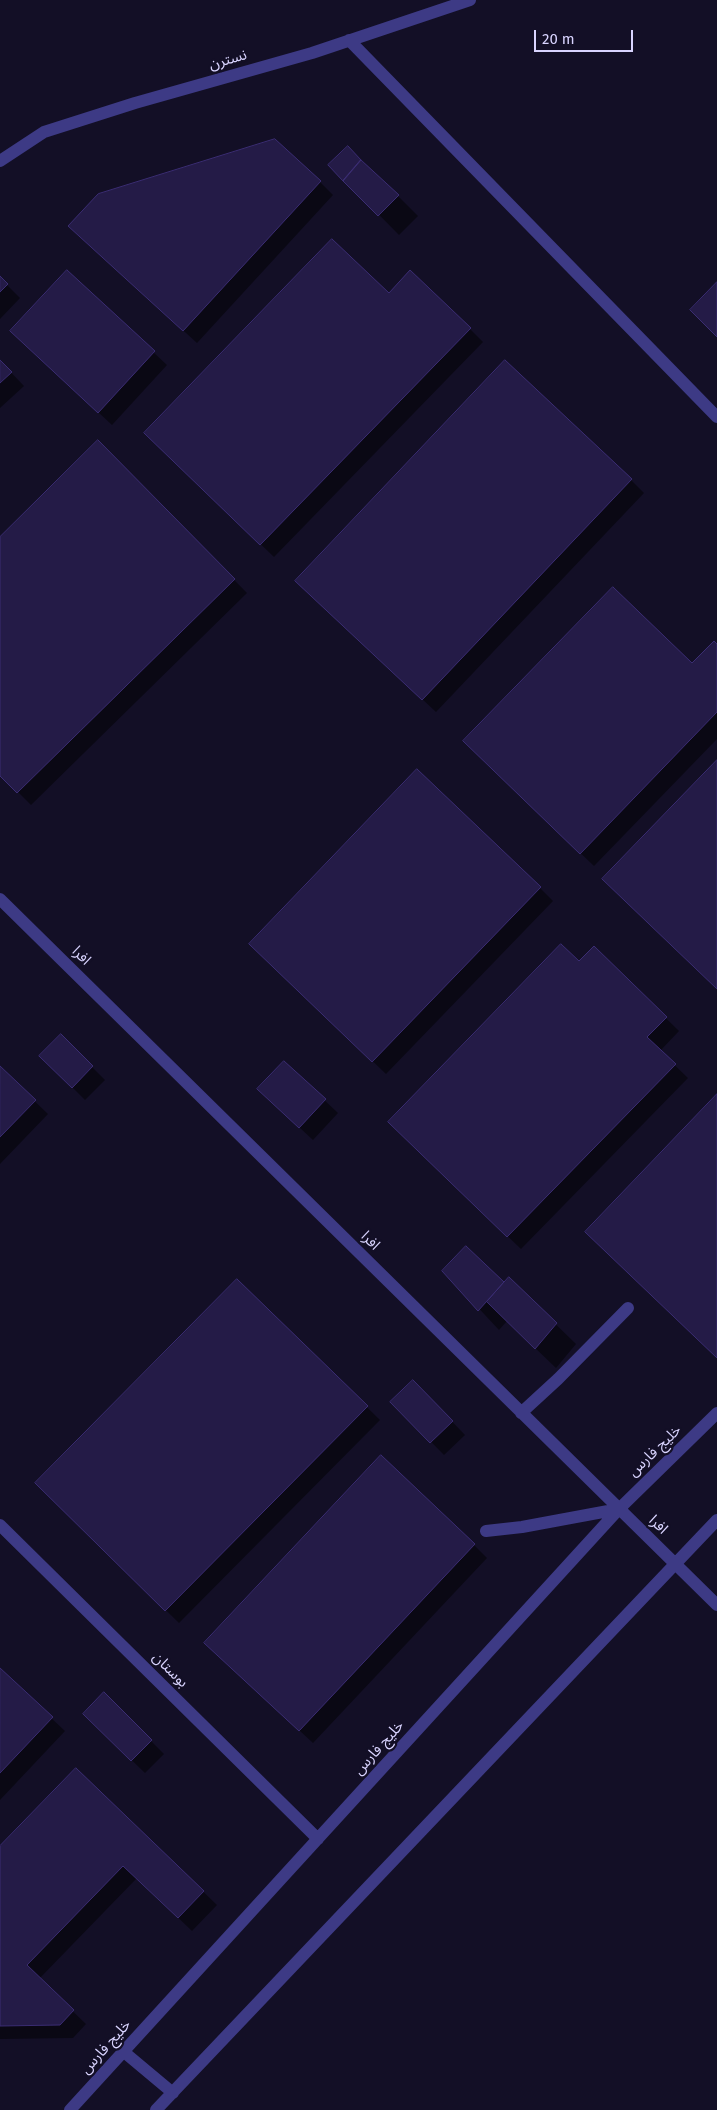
<!DOCTYPE html>
<html>
<head>
<meta charset="utf-8">
<style>
	body { margin:0 }
	#map { position:relative; width:717px; height:2110px; overflow:hidden; background:#130f26; font-family:"Fira Sans",sans-serif }
	canvas { display:block }
	.scale { position:absolute; left:534px; top:30px; width:99px; height:22px; box-sizing:border-box; border:2px solid #d9d4ff; border-top:0; padding-left:6px; font-size:15px; line-height:18px; white-space:nowrap; color:#d9d4ff; -webkit-text-stroke:4px #130f26; paint-order:stroke }
</style>
</head>
<body>
<div id="map">
<canvas width="717" height="2110"></canvas>
<div class="scale">20 m</div>
</div>
<script>
const ctx = document.querySelector('canvas').getContext('2d');
ctx.lineJoin = 'round';
function fillPath(path, color) { ctx.fillStyle = color; ctx.fill(path, 'evenodd'); }
function trace(path, color, width, dash) { ctx.strokeStyle = color; ctx.lineWidth = width; ctx.lineCap = dash ? 'butt' : 'round'; ctx.setLineDash(dash || []); ctx.stroke(path); }
function drawText(font, color, halo, rows, align = 'center') {
  ctx.font = font + ' "Fira Sans","Noto Sans Arabic",sans-serif'; ctx.lineWidth = 4.5; ctx.setLineDash([]); ctx.textBaseline = 'middle'; ctx.strokeStyle = halo; ctx.fillStyle = color; for (const [text, x, y, turn = 0] of rows) {
    ctx.save(); ctx.translate(x, y); ctx.rotate((+turn || 0) * Math.PI / 180); ctx.textAlign = isNaN(turn) ? turn : align; if (halo) ctx.strokeText(text, 0, 0); ctx.fillText(text, 0, 0); ctx.restore();
  }
}
fillPath(new Path2D(`
	M330,165l68,31 20,20 -19,19z
	M320,182l13,13 -136,148 -114,-104z
	M67,272l100,93 -55,60 -87,-81z
	M0,278l20,20 -20,21z
	M389,295l81,34 13,13 -209,215 -115,-111z
	M0,361l24,25 -24,22z
	M98,442l149,151 -216,212 -31,-31v-236z
	M631,480l13,13 -208,219 -126,-118z
	M717,646v93l-123,127 -116,-111 214,-90z
	M540,888l13,13 -167,173 -122,-117z
	M594,948l85,83 -19,20 28,27 -167,171 -119,-114z
	M61,1036l44,44 -20,20 -44,-44z
	M284,1062l54,51 -25,27 -41,-38z
	M0,1068l48,46 -48,50z
	M466,1248l39,36 4,-5 67,65 -20,24 -49,-47 -8,9 -55,-59z
	M237,1280l143,140 -201,203 -143,-140z
	M413,1381l52,54 -21,20 -52,-53z
	M474,1545l13,13 -174,185 -94,-87z
	M0,1670l65,61 -65,69z
	M104,1694l60,60 -19,19 -61,-59z
	M76,1769l141,136 -25,26 -55,-53 -98,101 47,45 -13,14 -73,1v-191z`), '#0007');
const building = new Path2D(`
	M275,139l46,42 -138,150 -115,-105 30,-32z
	M348,146l13,14 -18,21 -15,-16z
	M361,160l38,35 -21,21 -35,-35z
	M332,239l57,54 21,-23 61,58 -211,217 -116,-112z
	M67,270l88,81 -57,62 -88,-82z
	M0,276l8,8 -8,8z
	M717,282v55l-27,-27z
	M0,360l12,12 -12,11z
	M505,360l127,119 -210,221 -127,-119z
	M98,440l137,139 -218,214 -17,-17v-239z
	M613,587l79,76 22,-22 3,3v68l-137,142 -117,-113z
	M717,760v229l-115,-110z
	M417,769l124,118 -169,175 -123,-118z
	M561,944l18,17 15,-15 73,71 -20,20 29,27 -169,173 -119,-115z
	M61,1034l32,32 -21,22 -33,-32z
	M284,1061l42,38 -27,29 -42,-39z
	M0,1066l36,34 -36,37z
	M717,1094v264l-132,-126z
	M466,1246l38,36 -26,29 -36,-40z
	M509,1277l48,46 -22,26 -48,-47z
	M237,1279l131,127 -203,205 -130,-128z
	M413,1380l40,41 -23,22 -40,-41z
	M381,1455l94,89 -176,187 -95,-88z
	M0,1668l53,49 -53,56z
	M104,1692l48,48 -21,21 -48,-47z
	M76,1768l128,123 -26,27 -55,-52 -96,99 47,45 -14,15 -60,1v-180z`);
fillPath(building, '#241b47');
trace(building, '#3b2d73', 1);
trace(new Path2D(`
	M349,40l368,377
	M0,161l44,-29 91,-29 177,-50 158,-53
	M0,899l717,706
	M521,1413l37,-34 70,-71
	M0,1525l318,314
	M486,1531l36,-4 97,-18
	M124,2052l49,41
	M70,2110l549,-601 98,-96
	M156,2110l561,-590`), '#3d3a85', 12);
drawText('15px', '#d9d4ff', '#130f26', [
	["نسترن",228,60,-16],
	["افرا",81,956,45],
	["افرا",370,1241,45],
	["خلیج فارس",655,1451,-44],
	["افرا",658,1525,44],
	["بوستان",170,1670,45],
	["خلیج فارس",379,1748,-48],
	["خلیج فارس",106,2047,-48]
]);
</script>
</body>
</html>
